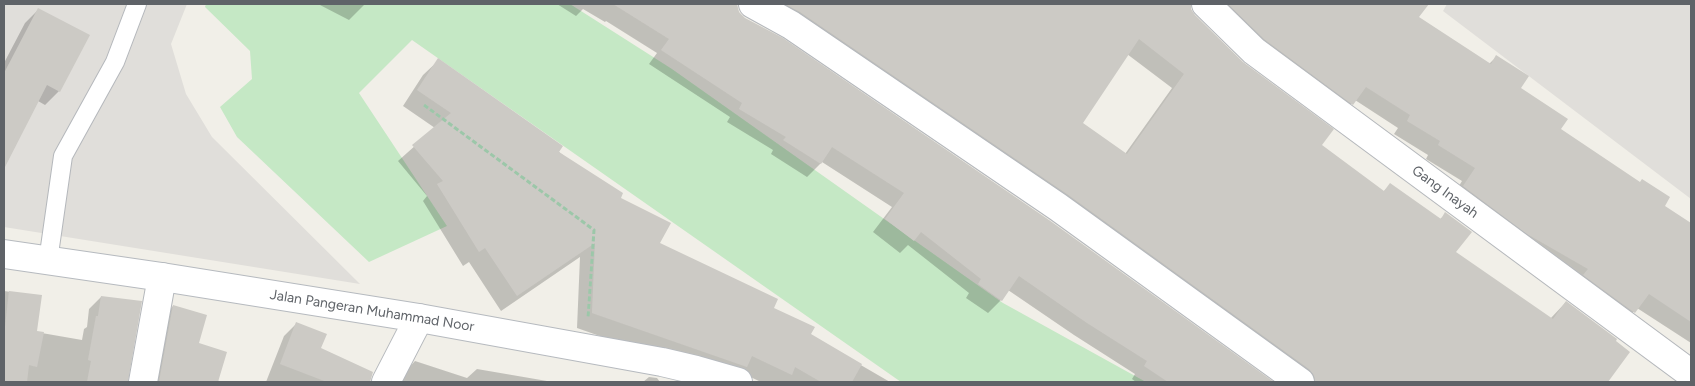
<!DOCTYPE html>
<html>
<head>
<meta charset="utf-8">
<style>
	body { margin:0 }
	#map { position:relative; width:1695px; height:386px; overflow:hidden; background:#f1efe8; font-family:Figtree,sans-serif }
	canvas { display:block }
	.frame { position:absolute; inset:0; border:5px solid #5f6368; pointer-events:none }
</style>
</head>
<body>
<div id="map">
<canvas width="1695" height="386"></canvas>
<div class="frame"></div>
</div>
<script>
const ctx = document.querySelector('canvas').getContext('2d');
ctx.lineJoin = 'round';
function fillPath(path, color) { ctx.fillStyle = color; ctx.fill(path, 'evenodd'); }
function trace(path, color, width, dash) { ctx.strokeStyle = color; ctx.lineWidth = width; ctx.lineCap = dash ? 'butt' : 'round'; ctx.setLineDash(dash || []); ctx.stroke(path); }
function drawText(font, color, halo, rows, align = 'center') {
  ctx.font = font + ' Figtree,sans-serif'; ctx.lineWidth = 4.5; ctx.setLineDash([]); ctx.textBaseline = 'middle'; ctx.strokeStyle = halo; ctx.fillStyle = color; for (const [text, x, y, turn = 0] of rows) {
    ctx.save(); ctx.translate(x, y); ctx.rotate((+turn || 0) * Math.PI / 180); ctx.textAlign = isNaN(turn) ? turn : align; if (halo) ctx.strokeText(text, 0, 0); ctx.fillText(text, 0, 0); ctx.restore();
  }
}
fillPath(new Path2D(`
	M4,4h183l-16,40 15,50 26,43 148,147 -356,-57z
	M1447,4h244v195l-248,-188z`), '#e0deda');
fillPath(new Path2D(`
	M206,4h364l102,65 331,234 143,79h-245l-489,-342 -53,53 88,133 -78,36 -132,-125 -17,-30 32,-28 -2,-28 -45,-44z`), '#c5e8c5');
fillPath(new Path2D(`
	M318,4h47l-16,16z
	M557,4h179l3,9 6,6 303,202 224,161h-136l-4,-3 3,-5 -61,-39 -66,-45 -7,10 -13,13 -22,-15 3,-5 -61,-48 -8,8 -27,-21 19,-25 -70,-45 -15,15 -36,-23 2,-4 -46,-28 3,-5 -81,-53 8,-11 -51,-32 -1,1 -22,-13 -7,7z
	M748,4h442v5l4,7 126,129 63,47 7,-7 50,34 6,-5 8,38 96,67 16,-17 63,50 -23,30h-310zM1127,54l45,34 -47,66 -44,-31z
	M1200,4h209l11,9 -3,4 72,47 7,-7 24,31 39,41 104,77 28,19v118l-54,-35 -16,18 -170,-127 11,-18 -36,-22 2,-4 -34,-21 4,-6 -43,-28 -16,17z
	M39,9l20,82 -14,14 -7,-4 -20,38 -14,14v-90l21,-40z
	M439,60l180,138 39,45 114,65 37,27 81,47h-129l-21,-10 -9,10 -154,-54 3,-71 -79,54 -32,-49 -6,4 -40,-65 4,-5 -29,-35 37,-33 -32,-22 20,-31z
	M4,291l36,5 -4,36 46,8 2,-11 3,-2 2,-18 12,-12 26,85h-123z
	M173,306l44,74 4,2h-72l12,-64z
	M297,323l22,26 53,24 -3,9h-103l18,-46z
	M415,361l52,17 10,-9 70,12 -1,1h-147l4,-8z
	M649,377l8,1 3,4h-17z`), '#0003');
fillPath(new Path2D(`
	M613,4h124l2,8 6,6 38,20 266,182 225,162h-106l-24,-16 3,-5 -60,-38 -68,-47 -17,25 -24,-17 3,-5 -60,-47 -7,9 -29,-22 19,-26 -72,-46 -11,17 -38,-24 3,-3 -47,-28 3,-6 -81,-53 8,-11z
	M785,4h406v5l4,6 48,47 91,67 -12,16 62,46 6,-8 51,36 4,-7 27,20 -16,20 97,67 13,-18 51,38 -1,2 14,11 -22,30h-293l-1,-7 -5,-6 -242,-175 -267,-182zM1139,39l45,35 -57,80 -44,-31z
	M1228,4h201l-10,13 72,47 5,-9 33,21 -8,12 47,31 -7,10 79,53 2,-3 28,18 -5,9 26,17v99l-42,-28 -14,19 -52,-38 5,-6 -61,-35 -64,-48 12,-18 -37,-23 2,-4 -33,-20 3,-6 -44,-28 -13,18 -89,-66z
	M38,8l52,27 -30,57 -13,-7 -43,84v-96z
	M438,58l125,88 -4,6 64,41 -2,5 50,25 -11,20 118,56 -4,9 41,19 -4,7 51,30 -10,18h-31l-26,-15 -3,8 -40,-19 -5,11 -155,-54 3,-70 -78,53 -32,-48 -6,4 -42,-68 6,-3 -31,-36 39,-32 -34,-23z
	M9,291l33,4 -5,36 7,1 -7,35 -8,-2 -2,17h-23v-46z
	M101,296l41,5 -14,81h-41l4,-21 -3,-1 8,-44h2z
	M173,305l34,10 -8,28 28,9 -9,30h-59z
	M296,322l31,12 -6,14 52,24 -3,10h-43l-47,-18z`), '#cccac5');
const service = new Path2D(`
	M48,261l15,-105 52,-94 22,-58`);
const minor = new Path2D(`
	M753,4l38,21 267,182 242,175
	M1206,4l48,47 437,323
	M143,382l19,-105
	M386,382l33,-64`);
const secondary = new Path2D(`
	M4,254l158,23 257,41 243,44 34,8 42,12`);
trace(service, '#b5b8bc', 20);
trace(minor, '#b5b8bc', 30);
trace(secondary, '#b6babf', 30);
trace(new Path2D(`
	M424,105l170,125 -6,88`), '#9cc7a9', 3, [5, 2.5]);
trace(service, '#fff', 18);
trace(minor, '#fff', 28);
trace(secondary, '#fff', 28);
drawText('14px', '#5f6368', '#fff', [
	["Gang Inayah",1445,192,36],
	["Jalan Pangeran Muhammad Noor",372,311,9]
]);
</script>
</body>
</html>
